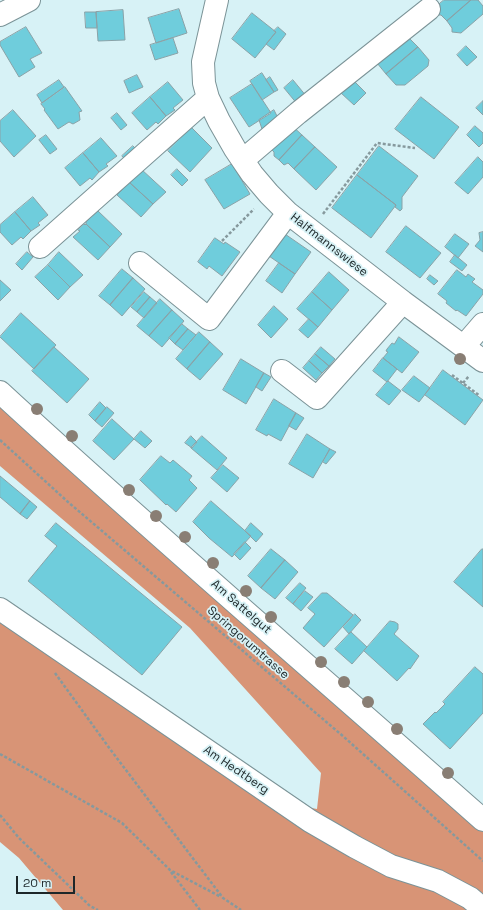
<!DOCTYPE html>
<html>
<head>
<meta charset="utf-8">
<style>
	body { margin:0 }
	#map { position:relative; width:483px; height:910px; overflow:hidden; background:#d7f2f6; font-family:"Space Grotesk",sans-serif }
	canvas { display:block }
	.scale { position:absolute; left:16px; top:876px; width:59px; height:18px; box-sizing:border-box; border:2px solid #1d2729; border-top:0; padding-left:5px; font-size:12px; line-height:14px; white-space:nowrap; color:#1d2729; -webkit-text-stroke:3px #d7f2f6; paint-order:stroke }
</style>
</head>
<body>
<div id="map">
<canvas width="483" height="910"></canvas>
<div class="scale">20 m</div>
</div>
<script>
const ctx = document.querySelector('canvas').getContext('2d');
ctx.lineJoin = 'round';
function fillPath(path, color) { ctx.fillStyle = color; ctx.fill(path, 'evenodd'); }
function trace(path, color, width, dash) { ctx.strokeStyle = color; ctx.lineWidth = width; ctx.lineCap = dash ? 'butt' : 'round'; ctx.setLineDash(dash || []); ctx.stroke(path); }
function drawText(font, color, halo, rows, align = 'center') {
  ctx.font = font + ' "Space Grotesk",sans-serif'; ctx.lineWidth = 3.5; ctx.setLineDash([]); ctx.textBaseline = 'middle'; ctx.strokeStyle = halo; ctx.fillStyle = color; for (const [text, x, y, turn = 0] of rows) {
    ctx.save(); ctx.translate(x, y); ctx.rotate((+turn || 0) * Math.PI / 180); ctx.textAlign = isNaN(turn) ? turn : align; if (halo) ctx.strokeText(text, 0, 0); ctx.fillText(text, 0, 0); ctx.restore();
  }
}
fillPath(new Path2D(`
	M0,403l359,317 124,112v78h-420l-44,-52 -19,-16v-224l271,183 46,8 4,-36 -131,-145 -190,-162z`), '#d89476');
const building = new Path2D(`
	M444,0h27l-24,21 -6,-6h-5l1,-9z
	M471,0h7l5,6v8l-22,19 -9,-1v-4l-5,-7z
	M179,9l8,24 -31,10 -8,-25z
	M123,10l2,30 -27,1 -2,-29z
	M85,12h11l1,16h-11z
	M252,13l24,19 -21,26 -23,-19z
	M26,27l16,26 -12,6 5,8 -16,10 -19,-32v-3z
	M278,27l8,7 -12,16 -8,-6 10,-12 -2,-1z
	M406,35l12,12 -32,27 -9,-11z
	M173,38l5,15 -23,7 -5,-15z
	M466,46l11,11 -10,9 -10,-11z
	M418,47l11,13 -1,6 -23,19h-9l-10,-11z
	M262,73l12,19 -12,8 -12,-19z
	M137,75l6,12 -14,6 -5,-12z
	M270,77l8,13 -4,2 -8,-12z
	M59,80l5,7 -22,16 -5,-8z
	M293,80l14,17 -9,8 -14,-17z
	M353,80l13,13 -12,12 -13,-12z
	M168,82l15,18 -10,8 2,2 -9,6 -16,-19z
	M252,84l19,29 -22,14 -19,-29z
	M65,87l17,24 -3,1 1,8 -7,4 -4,-2 -11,7 -14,-19 1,-1 -4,-5z
	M150,97l16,19 -8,8 -2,-2 -9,8 -15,-17z
	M421,97l38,30 -25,32 -39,-30z
	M483,101v14l-7,-7z
	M13,110l23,26 -22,21 -14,-16v-20z
	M274,110l5,10 -16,12 -4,-12z
	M117,113l10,12 -6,5 -10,-12z
	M289,123l13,12 -23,25 -5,-4v-4l-6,-6z
	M475,126l8,7v10l-4,4 -12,-12z
	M191,127l21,21 -22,24 -22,-21z
	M46,135l11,14 -7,5 -11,-14z
	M302,135l13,12 -21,22 -6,-6 -4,2 -5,-5z
	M101,138l16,18 -11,8 2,2 -9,6 -16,-19z
	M133,146l6,6 -12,10 -5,-6z
	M379,146l39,30 -16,21v12l-2,2 -5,-4 1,-2 -39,-30z
	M315,147l22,20 -21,23 -22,-21z
	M83,153l16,19 -7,8 -2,-2 -10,8 -15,-18z
	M478,157l5,5v15l-15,17 -13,-11z
	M232,164l18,30 -26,15 -19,-29z
	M141,169l25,23 -13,12 -24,-22z
	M177,169l11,11 -6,6 -11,-11z
	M357,175l39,30 -25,33 -39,-30z
	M129,182l24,22 -12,13 -24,-22 6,-6 -1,-1z
	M33,197l15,18 -10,8 2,2 -9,6 -16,-19z
	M98,211l24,23 -12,13 -24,-23v-2z
	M15,212l16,19 -8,8 -2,-2 -9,8 -12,-13v-7z
	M84,224l1,1 1,-1 24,23 -12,13 -25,-23 7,-6 -2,-1z
	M406,226l35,27 -21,25 -34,-26z
	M282,232l29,20 -16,22 -29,-20z
	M483,232v20l-8,-6 5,-6 -1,-7z
	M455,234l14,10 -11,14 -13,-11z
	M215,238l9,6 1,-2 15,10 -18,24 -13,-10 -2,3 -9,-7z
	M27,252l6,5 -11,13 -6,-6z
	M59,252l24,23 -13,12 -22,-22z
	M455,255l12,10 -5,6 -12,-9z
	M279,263l16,11 -13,19 -16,-12z
	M48,265l22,22 -12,13 -23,-23z
	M122,269l11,9 -23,27 -11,-9z
	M457,270l9,7 2,-3 7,5 -3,3 11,8v4l-17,22 -9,-6 -1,1 -10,-8 1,-2 -9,-7z
	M329,272l20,18 -17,20 -20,-18z
	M430,275l8,6 -4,4 -7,-6z
	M133,278l12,11 -23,27 -12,-11z
	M0,280l11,10 -11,11z
	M144,292l6,5 -13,15 -6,-5z
	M312,292l20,18 -14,17 -21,-18z
	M150,297l7,6 -13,15 -7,-6z
	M160,299l12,11 -23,26 -12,-10z
	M274,306l14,13 -17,19 -13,-13z
	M172,310l12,11 -22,26 -13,-11z
	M21,313l35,32 -22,24 -34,-32z
	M309,319l9,8 -10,11 -9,-8z
	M182,324l6,5 -13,15 -6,-6z
	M188,329l8,6 -13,15 -8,-6z
	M199,332l11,10 -23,27 -11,-10z
	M399,337l20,15 -17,21 -19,-15 5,-6 -2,-1 1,-2 5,-6 2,1z
	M210,342l13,12 -23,26 -13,-11z
	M54,347l35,32 -22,24 -35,-32z
	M321,347l14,12 -6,7 -14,-12z
	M315,354l14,12 -7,7 -13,-12z
	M383,358l14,11 -10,13 -14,-11z
	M241,359l23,14 -18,31 -23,-14z
	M309,361l13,12 -6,7 -13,-12z
	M443,370l40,30 -18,25 -40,-30z
	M264,373l7,4 -9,14 -6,-4z
	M414,376l16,12 -11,14 -17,-12z
	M388,381l13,10 -12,14 -13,-10z
	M274,399l22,14 -15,28 -13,-7 -1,2 -11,-6z
	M100,402l6,6 -11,13 -6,-6z
	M107,407l7,6 -12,14 -7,-6z
	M296,413l8,5 -8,12 -7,-4z
	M112,419l22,20 -20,21 -21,-19z
	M141,431l11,10 -7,7 -11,-9z
	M307,434l23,15 -17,29 -24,-14z
	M191,436l6,6 -5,6 -7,-5z
	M202,436l25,22 -10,12 -26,-22z
	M330,449l6,3 -10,12 -3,-2z
	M161,456l9,7 3,-3 19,16 -3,4 8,8 -21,24 -9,-8 -1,1 -26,-25z
	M223,465l16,13 -12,14 -16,-14z
	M0,476l30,25 -10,13 -20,-17z
	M30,501l7,6 -10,12 -7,-5z
	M211,501l40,35 -19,21 -23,-19 -16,-16z
	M56,523l126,104 -40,48 -114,-94 29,-35 -12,-10z
	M251,523l12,11 -7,8 -11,-11z
	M245,542l6,6 -11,12 -6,-6z
	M271,549l14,11 -24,28 -13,-12z
	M482,549h1v58l-29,-25z
	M285,560l13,12 -23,27 -14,-11z
	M300,583l6,5 -13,16 -7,-6z
	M305,591l8,6 -12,14 -8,-7z
	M322,593h5l26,22 -29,32 -21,-19 12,-14 -7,-6z
	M355,614l6,6 -12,14 -6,-7z
	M390,621l5,1 3,2v5l-4,5 25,22 -9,13 -1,-1 -12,13 -33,-30z
	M351,632l16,15 -15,17 -17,-15z
	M475,667l8,7v39l-33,36 -27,-25 12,-12 1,1 9,-9 -2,-2z`);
fillPath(building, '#6fcddc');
trace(building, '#8aa2a7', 1);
const minor = new Path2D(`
	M217,0l-14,62 1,21 4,15 11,23 16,28 17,25 17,20 19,19 115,89 80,59
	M0,15l29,-15
	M243,160l55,-47 131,-104
	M40,247l168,-149
	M140,263l69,56 79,-106
	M464,346l19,-22
	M282,371l35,27 86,-96
	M0,392c158,146 322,285 483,428
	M0,609l310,212 45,26 36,19 47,15 32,17 13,11`);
trace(minor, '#7b9397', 24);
trace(new Path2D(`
	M323,214l54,-71 38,5
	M222,241l32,-32
	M452,375l28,21
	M463,383l6,-7
	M0,440l68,62 276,235 139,124
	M55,673l55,76 113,149 18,12
	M0,754l122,69 48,47 51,27
	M0,815l19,23 71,68 8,4
	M171,872l29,38`), '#86999d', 2.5, [3, 2]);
trace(minor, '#fff', 22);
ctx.fillStyle = '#897e74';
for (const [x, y] of [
	[460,359],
	[37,409],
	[72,436],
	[129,490],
	[156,516],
	[185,537],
	[213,563],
	[246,591],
	[271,617],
	[321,662],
	[344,682],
	[368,702],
	[397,729],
	[448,773]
]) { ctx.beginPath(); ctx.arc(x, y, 6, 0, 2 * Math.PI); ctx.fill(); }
drawText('12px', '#1d2729', '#d7f2f6', [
	["Halfmannswiese",329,245,38],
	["Am Sattelgut",241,607,41],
	["Springorumtrasse",248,643,41],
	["Am Hedtberg",236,770,34]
]);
</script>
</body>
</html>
